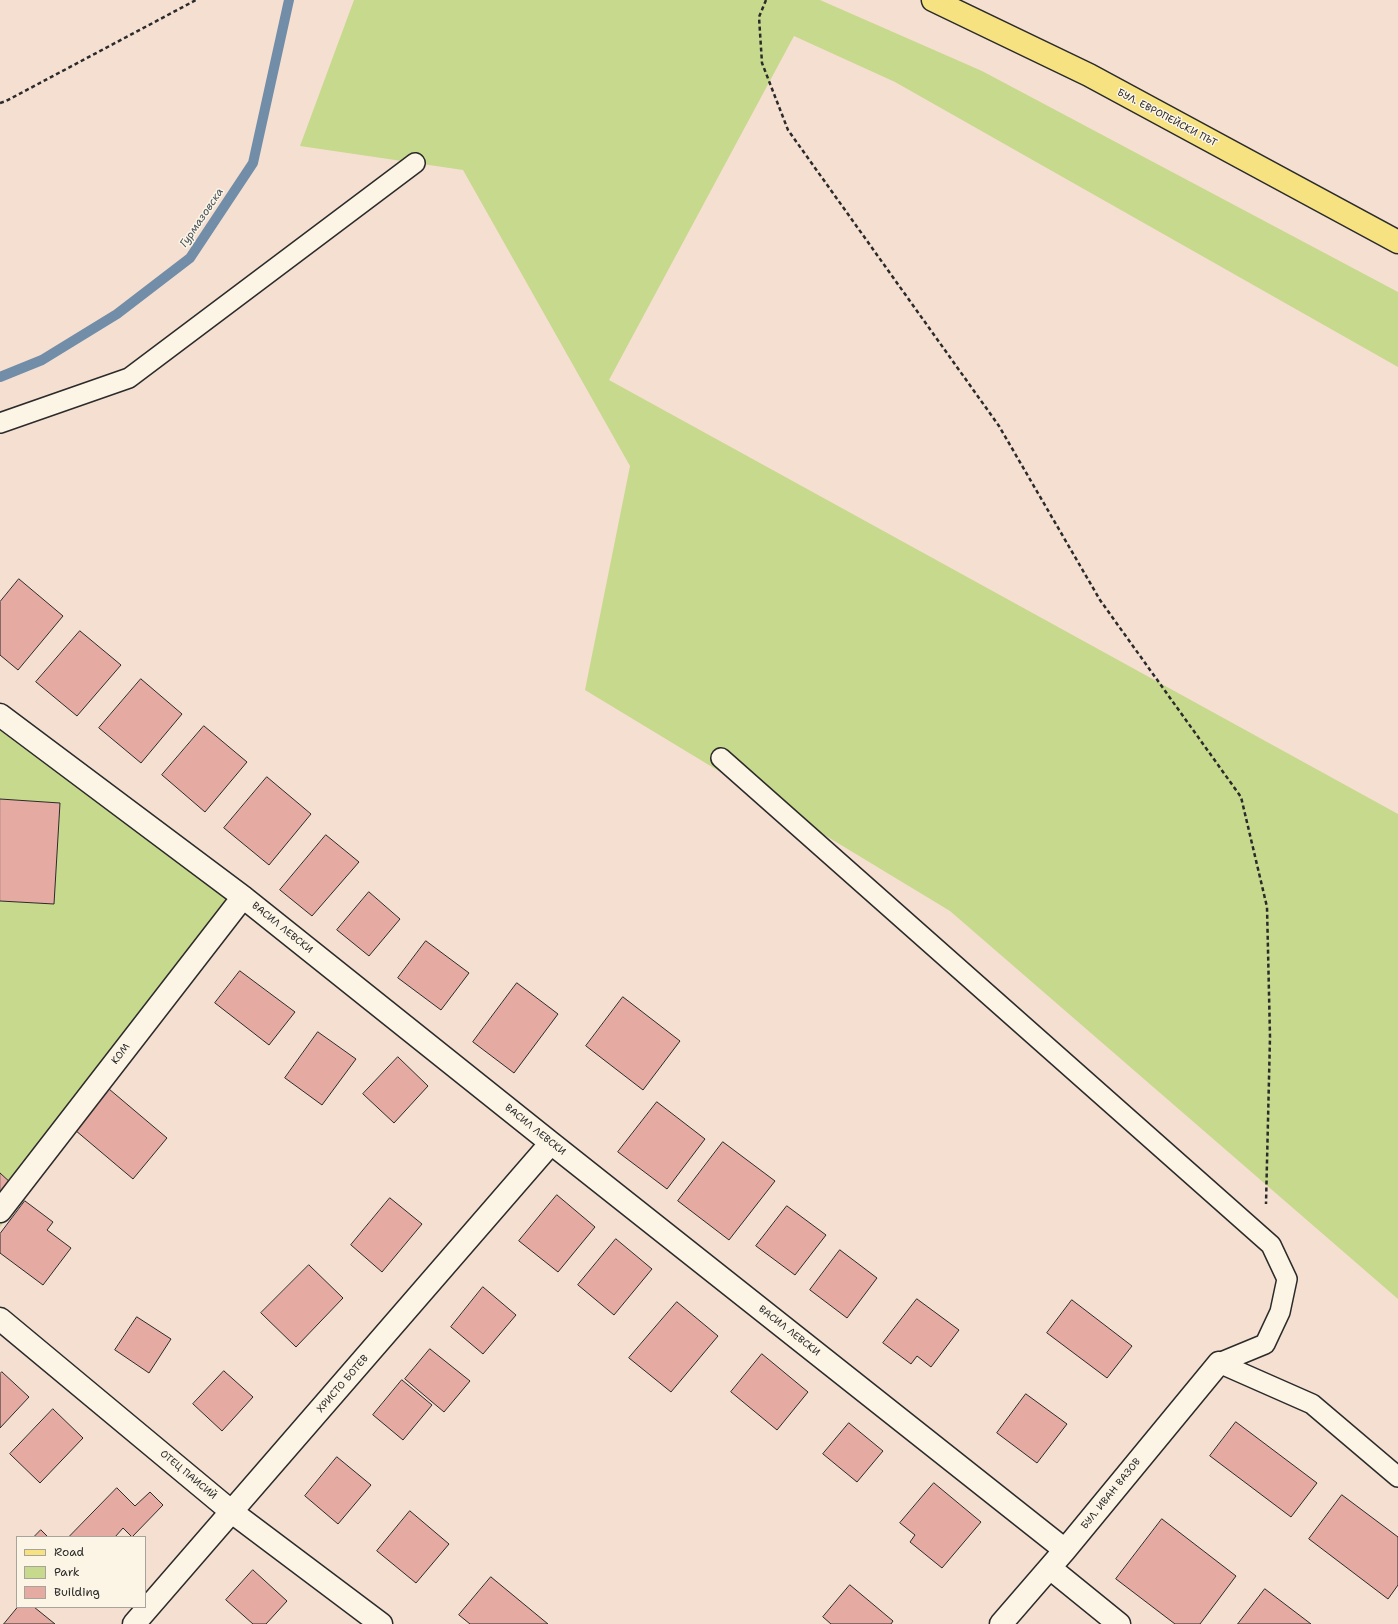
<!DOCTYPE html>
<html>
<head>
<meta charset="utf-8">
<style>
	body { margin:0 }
	#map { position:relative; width:1398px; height:1624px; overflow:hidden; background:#f5dfd1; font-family:"Shantell Sans",sans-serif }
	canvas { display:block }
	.legend { position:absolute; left:16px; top:1536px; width:130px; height:72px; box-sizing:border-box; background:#fcf5e5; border:1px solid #a8a49b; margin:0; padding:5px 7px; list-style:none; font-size:12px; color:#2b2b2b }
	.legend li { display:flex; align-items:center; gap:8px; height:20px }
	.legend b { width:20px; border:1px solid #a8a49b }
</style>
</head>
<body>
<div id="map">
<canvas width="1398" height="1624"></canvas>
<ul class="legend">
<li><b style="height:5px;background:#f6e281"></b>Road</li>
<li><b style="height:11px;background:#c7d98d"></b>Park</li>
<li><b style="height:11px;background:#e5aba3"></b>Building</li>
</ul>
</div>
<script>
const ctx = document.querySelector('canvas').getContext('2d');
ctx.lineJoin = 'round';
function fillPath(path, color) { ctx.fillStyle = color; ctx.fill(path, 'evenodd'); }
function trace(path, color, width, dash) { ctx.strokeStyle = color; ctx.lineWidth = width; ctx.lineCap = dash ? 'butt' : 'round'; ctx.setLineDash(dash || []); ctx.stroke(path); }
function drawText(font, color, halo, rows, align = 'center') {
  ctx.font = font + ' "Shantell Sans",sans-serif'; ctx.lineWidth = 3; ctx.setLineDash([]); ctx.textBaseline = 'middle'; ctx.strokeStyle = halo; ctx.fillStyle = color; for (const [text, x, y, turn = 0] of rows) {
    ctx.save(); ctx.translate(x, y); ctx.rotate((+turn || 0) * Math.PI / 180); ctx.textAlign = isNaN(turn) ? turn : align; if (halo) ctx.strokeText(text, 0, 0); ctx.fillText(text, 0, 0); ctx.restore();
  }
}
fillPath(new Path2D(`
	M354,0h466l162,71 416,221v75l-503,-285 -101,-46 -185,344 789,434v485l-448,-388 -365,-221 45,-224 -167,-296 -163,-24z
	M0,712l240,191 -240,324z`), '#c7d98d');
trace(new Path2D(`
	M0,377l42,-17 75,-46 73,-56 63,-95 36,-163`), '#718da8', 10);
const building = new Path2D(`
	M19,579l44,37 -45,54 -18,-15v-53z
	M80,631l41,34 -44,51 -41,-34z
	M141,679l41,35 -41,49 -42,-35z
	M204,726l43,36 -42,50 -43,-37z
	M267,777l44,37 -42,51 -45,-37z
	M0,799l60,4 -6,101 -54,-3z
	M326,835l33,27 -47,54 -32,-26z
	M369,892l31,27 -31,37 -32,-26z
	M426,941l43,32 -28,37 -43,-32z
	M240,971l55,41 -26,33 -54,-42z
	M517,983l41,31 -44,59 -41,-31z
	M623,997l57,44 -37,49 -57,-44z
	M318,1032l38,27 -34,46 -37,-27z
	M398,1057l30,29 -34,37 -31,-29z
	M109,1089l58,49 -34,41 -58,-49z
	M657,1102l48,37 -38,50 -49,-37z
	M723,1142l52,39 -46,59 -51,-39z
	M0,1173l12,11 -12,15z
	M557,1195l38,32 -37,45 -39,-31z
	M390,1198l32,26 -40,48 -31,-27z
	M25,1201l28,21 -6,8 24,18 -28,37 -43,-32v-19z
	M787,1206l39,29 -31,40 -39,-29z
	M616,1239l36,30 -38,46 -36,-30z
	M840,1250l37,28 -30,40 -37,-28z
	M309,1265l34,33 -47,49 -35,-34z
	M483,1287l33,28 -33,39 -32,-27z
	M917,1299l42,31 -28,37 -14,-11 -6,8 -28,-21z
	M1072,1300l60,46 -25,32 -60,-45z
	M677,1302l41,34 -47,56 -42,-34z
	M137,1317l34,22 -22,34 -34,-23z
	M430,1349l40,32 -26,31 -39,-33z
	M762,1354l46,38 -31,38 -46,-38z
	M224,1371l29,26 -31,34 -29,-27z
	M2,1372l27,25 -29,31v-54z
	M402,1380l30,25 -29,35 -30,-25z
	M1026,1394l41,30 -30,39 -40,-30z
	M53,1409l30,29 -43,45 -30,-29z
	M1236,1422l81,61 -26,34 -81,-61z
	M849,1423l34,28 -26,31 -34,-28z
	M337,1457l34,28 -33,39 -33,-28z
	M934,1483l47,39 -39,46 -32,-26 5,-7 -15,-12z
	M117,1488l18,18 15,-14 13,13 -31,32 -9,-9 -8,9h-46z
	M1342,1495l56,42v48l-10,14 -79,-60z
	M410,1511l39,33 -33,39 -39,-32z
	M1162,1519l74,57 -36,48h-25l-59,-45z
	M41,1530l7,7h-14z
	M253,1570l34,31 -21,23h-13l-27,-24z
	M491,1577l57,47h-78l-11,-9z
	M850,1585l43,36 -2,3h-60l-8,-7z
	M1265,1589l46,35h-73z
	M18,1607h16l21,17h-51z`);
fillPath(building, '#e5aba3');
trace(building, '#2b2b2b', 1);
const lane = new Path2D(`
	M0,423l129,-45 286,-215
	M721,758l550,487 16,34 -7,33 -15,32 -46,19 93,41 86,73`);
const street = new Path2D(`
	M0,715l243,182 308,246 514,407
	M0,1211l243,-314
	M0,1319l232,193 149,112
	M1050,1568l69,56
	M134,1624l417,-481
	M1001,1624l64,-74 154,-187`);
const primary = new Path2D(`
	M933,0l156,75 309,167`);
trace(lane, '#2b2b2b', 22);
trace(street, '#2b2b2b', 25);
trace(primary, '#2b2b2b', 25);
trace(new Path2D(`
	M766,0l-7,17 3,46 26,67 211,296 101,174 141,197 26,110 3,130 -4,167
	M0,103l6,-2 190,-101`), '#2b2b2b', 2.5, [4, 3]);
trace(lane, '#fcf5e5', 19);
trace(street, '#fcf5e5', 22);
trace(primary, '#f6e281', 22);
drawText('10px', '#2b2b2b', '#fcf5e5', [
	["БУЛ. ЕВРОПЕЙСКИ ПЪТ",1167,118,28],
	["ВАСИЛ ЛЕВСКИ",282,928,39],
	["КОМ",121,1054,-52],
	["ВАСИЛ ЛЕВСКИ",535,1130,39],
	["ВАСИЛ ЛЕВСКИ",789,1331,38],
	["ХРИСТО БОТЕВ",343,1384,-49],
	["ОТЕЦ ПАИСИЙ",188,1475,40],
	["БУЛ. ИВАН ВАЗОВ",1111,1494,-51]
]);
drawText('italic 11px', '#48545f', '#fcf5e5', [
	["Гурмазовска",202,218,-56]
]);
</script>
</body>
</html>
